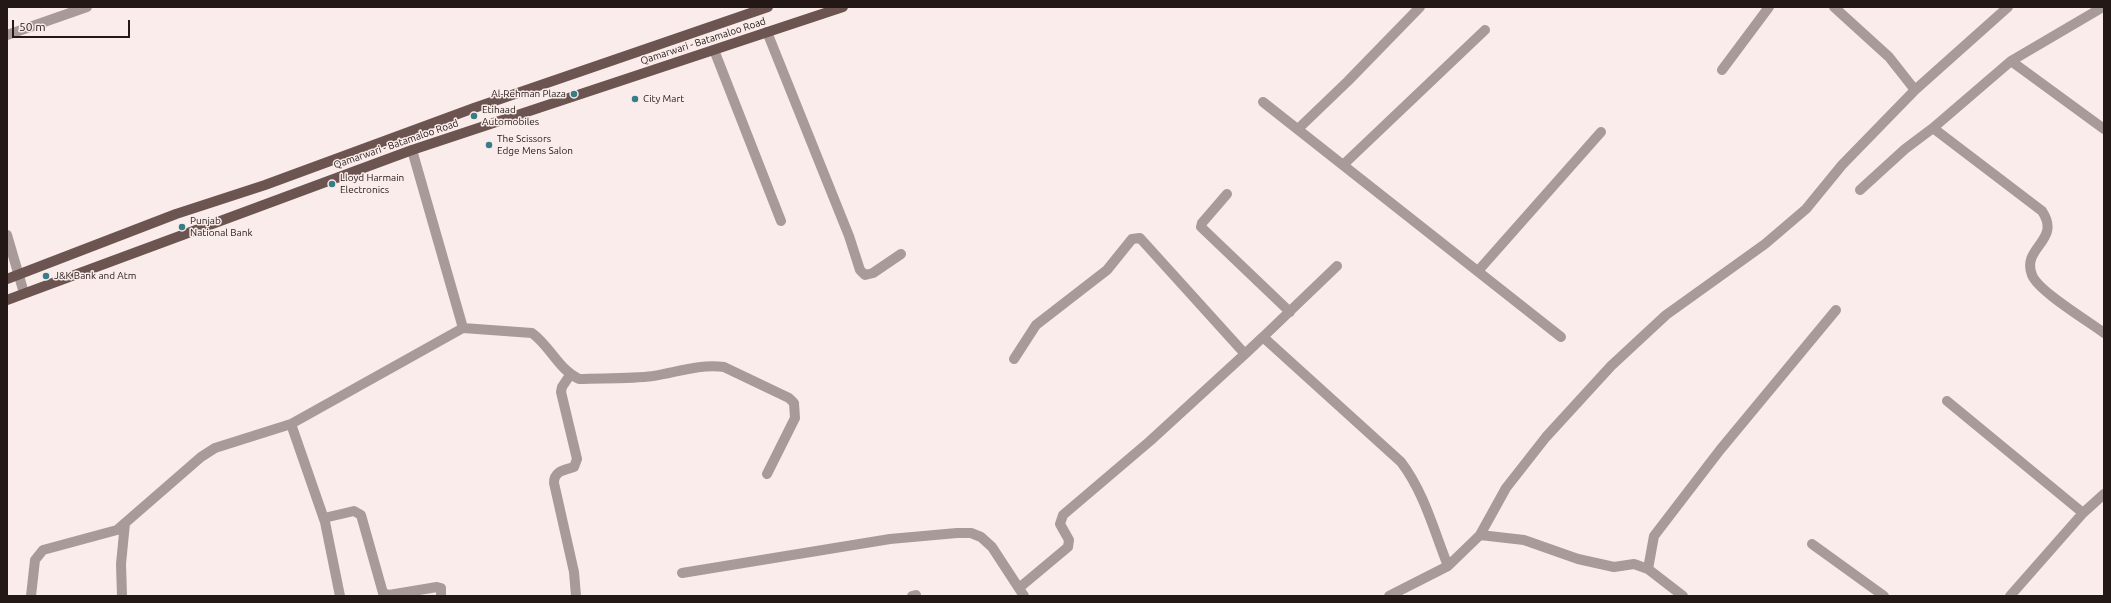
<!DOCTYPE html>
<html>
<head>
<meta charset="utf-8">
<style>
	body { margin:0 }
	#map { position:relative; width:2111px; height:603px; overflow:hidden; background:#faecea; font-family:Ubuntu,sans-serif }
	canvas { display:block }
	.frame { position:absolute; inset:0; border:8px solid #231816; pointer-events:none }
	.scale { position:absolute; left:12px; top:20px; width:118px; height:18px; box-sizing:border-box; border:2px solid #231816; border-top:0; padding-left:5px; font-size:12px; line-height:14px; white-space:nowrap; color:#231816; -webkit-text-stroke:3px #faecea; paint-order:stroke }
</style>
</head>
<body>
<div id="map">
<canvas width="2111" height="603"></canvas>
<div class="frame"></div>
<div class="scale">50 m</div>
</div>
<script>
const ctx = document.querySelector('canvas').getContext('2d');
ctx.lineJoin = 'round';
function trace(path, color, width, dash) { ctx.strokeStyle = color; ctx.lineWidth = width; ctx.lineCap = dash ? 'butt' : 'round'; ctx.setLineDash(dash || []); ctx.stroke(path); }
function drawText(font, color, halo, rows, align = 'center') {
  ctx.font = font + ' Ubuntu,sans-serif'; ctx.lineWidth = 3; ctx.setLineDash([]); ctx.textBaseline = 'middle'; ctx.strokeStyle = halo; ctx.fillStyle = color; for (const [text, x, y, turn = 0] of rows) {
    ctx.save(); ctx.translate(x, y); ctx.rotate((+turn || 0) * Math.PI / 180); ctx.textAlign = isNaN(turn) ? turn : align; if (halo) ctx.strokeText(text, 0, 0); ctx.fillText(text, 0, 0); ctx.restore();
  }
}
trace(new Path2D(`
	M1834,7l55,50 26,33
	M767,32l82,204 11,34 5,5 8,-2 28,-19
	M7,35l80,-28
	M714,50l67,171
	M2011,61l93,68
	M1722,70l47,-63
	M1263,102l298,235
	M1933,128l109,83c20,30 -21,36 -10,64 6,16 56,46 72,58
	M1298,129l50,-48 72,-74
	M412,150l51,178
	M1343,165l142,-135
	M1860,190l45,-41 28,-21 78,-67 92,-54
	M1227,194l-25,29 -1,4 89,85
	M7,235l17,58
	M1478,271l123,-139
	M1263,337l74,-71
	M1014,359l22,-34 71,-55 25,-31 8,-1 105,116 18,-17 138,125c23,30 33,69 47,104
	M570,375l-8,12 -1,5 16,67 -3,8c-10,3 -20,4 -20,16l20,89 2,24
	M1947,401l136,112
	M291,424l34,98 15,74
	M324,518l30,-7 7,4 22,78 6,2 48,-8 4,1v8
	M1480,535l26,-47 40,-51 65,-71 55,-51 99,-71 41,-35 36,-44 73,-75 93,-83
	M1812,544l72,52
	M1648,569l6,-33 66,-86 116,-140
	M682,573l208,-34 67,-6h14l10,4 11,10 32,49
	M1019,588l49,-41 1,-7 -9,-16 3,-9 87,-74 95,-87
	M31,596l4,-36 8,-10 74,-20 84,-73 14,-9 76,-24 172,-96 69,5c18,13 27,37 47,46 24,-1 50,0 74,-3 25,-4 46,-12 71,-9l65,31 5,5 1,15 -28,56
	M122,596l-1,-32 4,-41
	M912,596l4,-1
	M1389,596l59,-30 32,-31 44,5 54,19 36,8 20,-3 14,5 35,27
	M2010,596l73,-83 21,-19`), '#a89a98', 10);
trace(new Path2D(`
	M7,279l169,-65 89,-29 209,-77 294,-101
	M7,300l405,-150 431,-143`), '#6c5451', 10);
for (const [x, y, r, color] of [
	[574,94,4,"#367d87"],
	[635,99,4,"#367d87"],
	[474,116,4,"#367d87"],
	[489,145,4,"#367d87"],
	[332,184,4,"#367d87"],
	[182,227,4,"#367d87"],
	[46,276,4,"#367d87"]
]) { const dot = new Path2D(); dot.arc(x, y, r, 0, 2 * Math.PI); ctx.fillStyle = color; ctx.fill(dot); trace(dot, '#faecea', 1.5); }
drawText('10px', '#231816', '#faecea', [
	["Qamarwari - Batamaloo Road",703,41,-18],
	["Qamarwari - Batamaloo Road",396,144,-19]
]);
drawText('10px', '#231816', '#faecea', [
	["Al-Rehman Plaza",566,94,"right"],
	["City Mart",643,99],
	["Etihaad",482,110],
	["Automobiles",482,122],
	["The Scissors",497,139],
	["Edge Mens Salon",497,151],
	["Lloyd Harmain",340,178],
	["Electronics",340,190],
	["Punjab",190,221],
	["National Bank",190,233],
	["J&K Bank and Atm",54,276]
], 'left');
</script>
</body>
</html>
